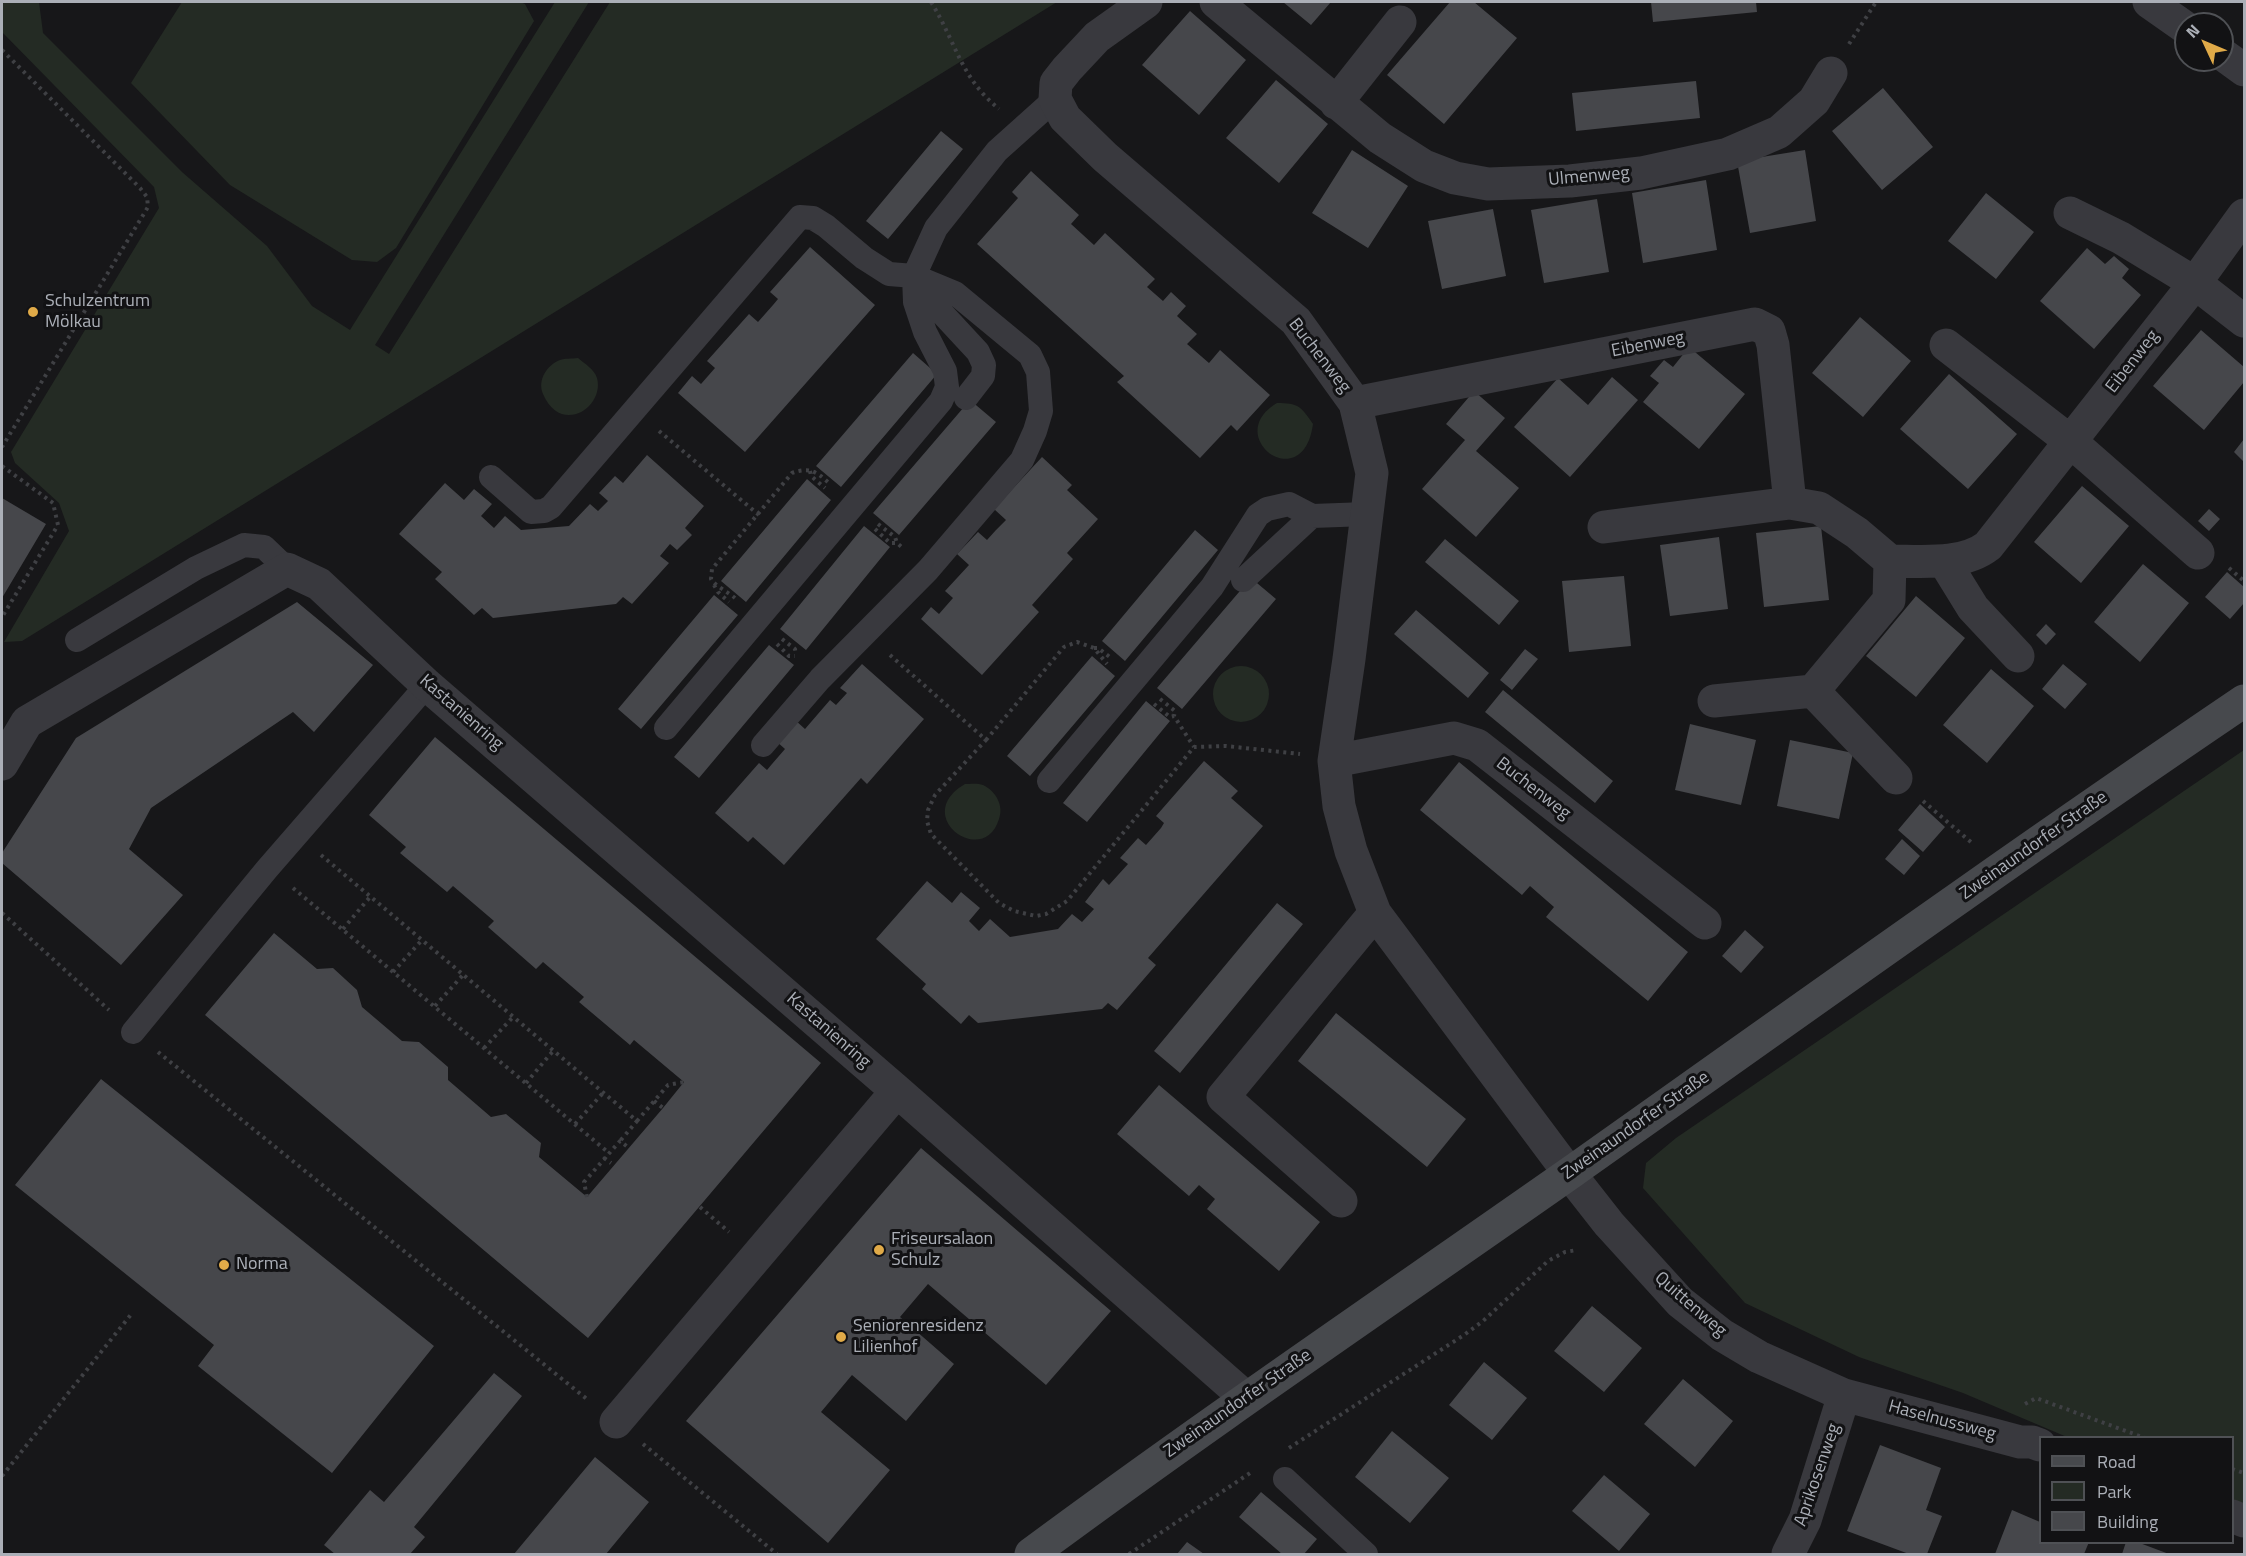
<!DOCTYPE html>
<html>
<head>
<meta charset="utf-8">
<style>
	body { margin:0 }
	#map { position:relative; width:2246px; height:1556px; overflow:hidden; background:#171719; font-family:"Titillium Web",sans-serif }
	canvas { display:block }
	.frame { position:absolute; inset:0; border:3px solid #abafb7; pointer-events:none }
	.legend { position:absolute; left:2039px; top:1436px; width:195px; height:108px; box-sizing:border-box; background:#121214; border:2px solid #4f5155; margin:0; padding:8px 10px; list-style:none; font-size:18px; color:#abafb7 }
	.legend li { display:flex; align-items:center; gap:12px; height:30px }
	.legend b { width:30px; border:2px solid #4f5155 }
	.north { position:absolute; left:2174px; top:12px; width:60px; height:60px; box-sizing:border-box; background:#121214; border:2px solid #4f5155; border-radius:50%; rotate:314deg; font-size:16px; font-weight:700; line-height:24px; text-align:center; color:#abafb7 }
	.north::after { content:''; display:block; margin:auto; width:21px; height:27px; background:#e0aa48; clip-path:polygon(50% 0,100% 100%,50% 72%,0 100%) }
</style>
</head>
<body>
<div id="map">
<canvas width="2246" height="1556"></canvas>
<div class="frame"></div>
<ul class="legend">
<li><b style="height:8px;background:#47494d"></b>Road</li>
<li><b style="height:16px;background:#242b24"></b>Park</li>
<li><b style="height:16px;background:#46474b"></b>Building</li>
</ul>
<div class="north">N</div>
</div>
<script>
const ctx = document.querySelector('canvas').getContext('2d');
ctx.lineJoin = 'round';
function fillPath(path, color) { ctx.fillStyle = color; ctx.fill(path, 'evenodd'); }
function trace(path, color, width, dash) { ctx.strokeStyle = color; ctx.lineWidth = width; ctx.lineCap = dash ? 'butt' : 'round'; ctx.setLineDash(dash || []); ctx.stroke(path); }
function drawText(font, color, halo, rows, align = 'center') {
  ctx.font = font + ' "Titillium Web",sans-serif'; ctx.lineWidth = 6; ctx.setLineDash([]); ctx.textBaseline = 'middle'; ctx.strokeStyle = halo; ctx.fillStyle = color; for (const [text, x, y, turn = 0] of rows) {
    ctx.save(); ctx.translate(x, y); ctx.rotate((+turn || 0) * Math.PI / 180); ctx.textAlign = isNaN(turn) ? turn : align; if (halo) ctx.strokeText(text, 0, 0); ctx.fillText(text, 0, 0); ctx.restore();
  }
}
fillPath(new Path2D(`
	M2,2h37l4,31 139,139 85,74 45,60 38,24 205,-328h34l-214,343 14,9 221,-352h447l-1035,639 -18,1 65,-111 -10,-28 -44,-40 -4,-11 148,-244 -5,-21 -152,-155z
	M182,2h338l5,2 9,17 -138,227 -19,14 -25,-2 -122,-75 -99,-102z
	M578,358c7,6 16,11 19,20 8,29 -36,58 -54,16 -6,-14 4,-29 17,-34 5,-2 12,-1 18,-2z
	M1277,403c21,0 24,3 36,21 -10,74 -92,12 -36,-21z
	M1213 694a28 28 0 1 1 56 0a28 28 0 1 1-56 0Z
	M2244,750v755l-11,-4 -1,-63 -165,-1 -104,-44 -104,-36 -114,-54 -102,-115 3,-25 30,-25z
	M965,784c5,0 13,-1 18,1 13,6 21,21 16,34 -15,50 -89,-3 -34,-35z`), '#242b24');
fillPath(new Path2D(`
	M1283,2h48l-20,23z
	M1450,2h24l43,36 -73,86 -57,-49z
	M1651,2h105l1,10 -104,10z
	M1190,11l56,49 -47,55 -57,-50z
	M1276,80l52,44 -49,59 -53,-45z
	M1696,81l4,37 -124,13 -4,-38z
	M1883,88l50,59 -51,43 -50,-59z
	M941,131l22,18 -75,90 -22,-18z
	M1352,150l56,36 -40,62 -56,-35z
	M1805,150l11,71 -66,12 -13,-72z
	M1031,171l48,44 -8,9 23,21 11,-12 50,46 -8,8 16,14 8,-9 15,14 -9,10 20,18 -10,10 22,19 11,-13 50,45 -33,36 -6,-6 -31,33 -83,-76 7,-6 -147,-132 41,-46 -6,-6z
	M1706,180l11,70 -74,13 -11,-70z
	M1986,193l48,39 -38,47 -48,-38z
	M1597,199l12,73 -65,11 -13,-73z
	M1493,209l13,67 -64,13 -14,-68z
	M810,247l65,58 -130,147 -67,-59 14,-17 9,8 14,-16 -8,-7 42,-47 9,8 15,-17 5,-6 -8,-7z
	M2087,248l18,16 9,-8 15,13 -7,9 19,17 -47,54 -54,-48z
	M1860,317l51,44 -48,56 -51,-44z
	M2201,330l43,37v15l-40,48 -51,-44z
	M1689,347l56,47 -46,55 -56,-47 16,-19 -9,-7 14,-16 9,7z
	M913,353l24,21 -96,113 -25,-21z
	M1949,374l68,60 -49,55 -68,-60z
	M1612,377l26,23 -68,77 -56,-50 44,-49 30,27z
	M1474,391l31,27 -29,33 43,37 -43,49 -54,-48 43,-49 -19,-16z
	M970,400l26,22 -97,113 -26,-22z
	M2244,439v23l-10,-10z
	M647,455l57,51 -19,22 7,7 -15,15 -7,-6 -10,12 9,7 -37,41 -9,-7 -7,7 -123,14 -11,-10 -8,7 -39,-36 7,-7 -43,-38 46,-51 19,17 10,-11 18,15 -11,12 13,12 11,-12 16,14 48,-4 21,-22 8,7 10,-10 -9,-8 16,-17 8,7z
	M1042,457l30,28 -5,5 31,29 -31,34 6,6 -41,46 7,7 -57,63 -61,-56 10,-12 8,7 14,-16 -8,-7 24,-26 -12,-11 21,-22 9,8 9,-10 10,-10 -12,-11z
	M807,479l24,21 -85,102 -25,-21z
	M2082,486l47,40 -48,57 -47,-41z
	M2,498l44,26 -44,74z
	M2209,509l11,10 -11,12 -11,-10z
	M864,526l26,21 -84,103 -26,-21z
	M1821,526l8,74 -65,7 -8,-74z
	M1195,530l23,20 -93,111 -23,-20z
	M1719,537l9,72 -58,7 -10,-71z
	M1445,539l74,62 -20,24 -74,-63z
	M2143,564l46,39 -49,59 -46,-40z
	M2227,572l17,15v16l-14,16 -25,-22z
	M1624,576l7,70 -62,6 -7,-71z
	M1251,578l25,21 -94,110 -25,-21z
	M714,595l24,20 -97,114 -23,-20z
	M1916,596l49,42 -49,59 -50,-41z
	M297,602l76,63 -59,67 -21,-20 -142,96 -22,41 54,46 -62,70 -119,-102v-10l74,-115z
	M1416,610l73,63 -21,25 -74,-64z
	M2046,624l10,10 -10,11 -10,-10z
	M769,645l25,20 -95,113 -25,-21z
	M1525,649l13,10 -26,31 -12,-10z
	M1092,656l23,20 -85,100 -23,-20z
	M862,664l62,55 -57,65 -6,-6 -77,87 -31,-28 -5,5 -33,-29 44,-50 8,7 5,-6 13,-15 -9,-8 19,-21 10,9 25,-29 6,5 11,-12 -7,-5z
	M2063,664l24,20 -22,25 -23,-20z
	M1991,669l43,37 -47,57 -44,-38z
	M1503,690l110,91 -18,22 -110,-91z
	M1146,701l24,20 -83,101 -24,-19z
	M1690,724l66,16 -15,65 -66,-15z
	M435,737l386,326 -233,275 -383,-323 69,-82 43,36 16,-1 24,22 5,17 40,34 17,1 29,25v13l43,37 15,-3 35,29 -2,14 48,40 76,-89 21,-26 -50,-42 -4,5 -51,-43 5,-5 -41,-35 -7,7 -48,-42 6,-6 -41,-35 -6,6 -47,-39 6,-6 -37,-32z
	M1790,740l63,13 -14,66 -62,-13z
	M1204,761l34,30 -7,7 32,28 -115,132 8,7 -39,45 -9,-7 -6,6 -124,14 -9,-8 -8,9 -39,-35 4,-5 -50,-45 51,-58 25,22 9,-11 19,16 -11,13 10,10 11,-12 20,18 48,-8 14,-15 10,8 12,-13 -9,-7 18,-23 6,6 19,-21 -8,-6 18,-20 8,7 15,-17 3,-5 -8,-7z
	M1459,762l229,190 -40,49 -102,-84 8,-10 -24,-21 -8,9 -102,-85z
	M1920,804l25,23 -22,25 -25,-22z
	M1902,839l18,17 -16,19 -19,-16z
	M1277,903l26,21 -123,149 -26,-22z
	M1745,930l19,17 -23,26 -19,-17z
	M1336,1013l130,106 -39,48 -129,-106z
	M101,1079l333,267 -102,127 -134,-107 16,-21 -199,-160z
	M1159,1085l161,137 -41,49 -72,-62 8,-10 -16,-14 -10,11 -72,-62z
	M921,1148l190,163 -65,74 -118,-101 -28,33 54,47 -48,57 -54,-46 -31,37 69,58 -62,73 -142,-122z
	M1592,1306l50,42 -38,44 -50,-41z
	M1484,1362l43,36 -35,42 -43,-35z
	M494,1373l28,23 -108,131 11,10 -15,17h-75l-11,-9 46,-55 14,12z
	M1683,1379l50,42 -38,46 -51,-43z
	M1392,1431l57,47 -39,45 -55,-46z
	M1880,1445l61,23 -15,42 16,6 -15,38h-18l-62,-23z
	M595,1457l54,45 -43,52h-92z
	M1604,1475l46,39 -31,37 -47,-40z
	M1261,1492l56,47 -13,15h-22l-43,-37z
	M2012,1510l28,12v20h49l-5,12h-89z
	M1187,1542l17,12h-27z
	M2126,1542h11l32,12h-47z`), '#46474b');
trace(new Path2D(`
	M931,2c25,40 29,75 68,107
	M1849,44l27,-42
	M2,50l138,138 7,9 1,10 -146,240
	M659,431l100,84
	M2,466l51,37 5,22 -56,92
	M810,471l1,5 14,12
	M878,524l17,13 2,6 7,6
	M875,529l15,14h7
	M2229,568l15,13
	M714,585l4,7 11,10
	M735,598c-7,-6 -20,-12 -24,-19l1,-10 80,-96c17,-6 24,-2 37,10
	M782,639l13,10 1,6
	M777,644l12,12h6
	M1094,648h4l13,10
	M890,655l96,85 -51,55 -7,15 -1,11 4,13 68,69 15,8 22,5 10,-2 21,-13 127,-154 32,-1 74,8
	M1160,699l15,12 -1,5
	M1154,704l16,13 4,-1 20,31
	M986,740l78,-93 13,-5 17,6 13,16
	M1923,801l49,42
	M321,855l316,266 -17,20
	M293,888l316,265
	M2,913l107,97
	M343,929l27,-32
	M393,972l29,-32
	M435,1006l28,-31
	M484,1048l29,-31
	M158,1052l430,348
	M526,1083l27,-32
	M654,1101l9,7
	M637,1121l31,-36 16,-3
	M575,1124l28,-31
	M604,1158l7,5
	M587,1197l-3,-15 36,-41 9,7
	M700,1207l29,25
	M2025,1404l11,-6 109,40
	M643,1444l134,110
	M1289,1448l175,-113 19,-14 65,-60 17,-9 12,-2
	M2232,1469l12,4
	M2,1476l131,-164
	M1129,1554l124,-83`), '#3f4044', 4, [3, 4.5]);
trace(new Path2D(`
	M915,277l25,34 38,41 6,13 -1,11 -17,22
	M491,477l40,35 13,-1 7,-4 249,-290 13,1 13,8 38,32 25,16 25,2 41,17 75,62 8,17 3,39 -6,20 -13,29 -94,110 -108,109 -57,66
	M1243,580l69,-64
	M77,640l119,-72 48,-23 20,2 23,22
	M666,728l275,-327 6,-14 -2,-16 -20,-39 -10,-30 -1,-26 22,-48 61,-77 58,-52
	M1049,781l163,-194 46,-72 9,-6 22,-5 23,12 55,-2
	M133,1032l134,-163 160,-184
	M1285,1479l81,75`), '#39393e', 24);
trace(new Path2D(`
	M1146,2l-49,35 -30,32 -11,14 -1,16 10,19 40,39 191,164 59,82 17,70 -23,186 -15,102 5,45 12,45 24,62 194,260 40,51 71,78 42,33 37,22 85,38 176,47h12l8,3
	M1216,2l164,136 44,28 31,12 33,6 82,-3 71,-8 87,-19 51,-22 35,-31 17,-28
	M2149,2l37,26
	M2222,54l22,16
	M1336,103l64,-81
	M2070,213l51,25 74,45 49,38
	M1946,345l124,96 128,112
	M1355,403l400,-79 14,7 4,14 17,158 29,5 38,25 33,28c31,0 72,5 98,-15l207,-263 49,-68
	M1604,527l186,-24
	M1944,561l29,47 45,48
	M1813,691l83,87
	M1714,701l99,-10 76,-91 1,-39
	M1334,761l120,-23 23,7 228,178
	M2,764l25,-42 260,-153 32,15 108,101 470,406 349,307
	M1341,1201l-118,-104 152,-184
	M616,1422l281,-331
	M2232,1516l12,5
	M1788,1554l17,-34 39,-125`), '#39393e', 33);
trace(new Path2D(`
	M1031,1554c178,-132 361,-256 542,-383 223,-158 445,-317 671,-470`), '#47494d', 33);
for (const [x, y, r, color] of [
	[33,312,6,"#e0aa48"],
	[879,1250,6,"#e0aa48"],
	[224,1265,6,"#e0aa48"],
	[841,1337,6,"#e0aa48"]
]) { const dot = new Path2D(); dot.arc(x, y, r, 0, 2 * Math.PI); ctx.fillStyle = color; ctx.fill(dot); trace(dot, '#121214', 2); }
drawText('18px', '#abafb7', '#121214', [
	["Ulmenweg",1589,177,-5],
	["Eibenweg",1648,345,-11],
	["Buchenweg",1319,356,52],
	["Eibenweg",2133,362,-52],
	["Kastanienring",461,713,41],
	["Buchenweg",1533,789,38],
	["Zweinaundorfer Straße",2034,846,-35],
	["Kastanienring",828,1031,41],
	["Zweinaundorfer Straße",1636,1126,-35],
	["Quittenweg",1690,1305,41],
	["Zweinaundorfer Straße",1238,1404,-35],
	["Haselnussweg",1942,1421,15],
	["Aprikosenweg",1818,1475,-71]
]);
drawText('18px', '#abafb7', '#121214', [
	["Schulzentrum",45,302],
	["Mölkau",45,323],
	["Friseursalaon",891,1240],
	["Schulz",891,1261],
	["Norma",236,1265],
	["Seniorenresidenz",853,1327],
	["Lilienhof",853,1348]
], 'left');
</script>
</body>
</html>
